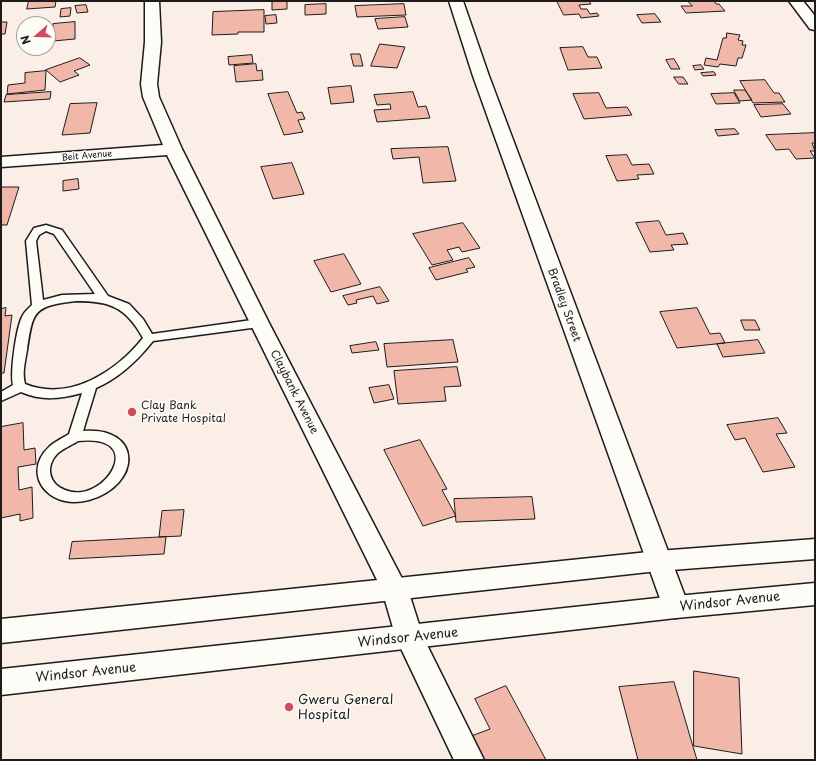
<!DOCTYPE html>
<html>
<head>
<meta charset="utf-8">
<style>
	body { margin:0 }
	#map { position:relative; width:816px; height:761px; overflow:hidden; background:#fbeee7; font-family:"Playpen Sans",sans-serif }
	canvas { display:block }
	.frame { position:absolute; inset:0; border:2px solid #1c1c1c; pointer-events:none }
	.north { position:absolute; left:16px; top:16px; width:40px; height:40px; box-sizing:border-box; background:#fdfcf7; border:1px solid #a3a29f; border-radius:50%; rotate:250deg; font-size:11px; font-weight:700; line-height:16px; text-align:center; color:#1c1c1c }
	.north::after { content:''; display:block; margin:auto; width:14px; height:18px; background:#d1495b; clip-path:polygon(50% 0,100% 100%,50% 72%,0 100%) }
</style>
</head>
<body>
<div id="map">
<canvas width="816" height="761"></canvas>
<div class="frame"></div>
<div class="north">N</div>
</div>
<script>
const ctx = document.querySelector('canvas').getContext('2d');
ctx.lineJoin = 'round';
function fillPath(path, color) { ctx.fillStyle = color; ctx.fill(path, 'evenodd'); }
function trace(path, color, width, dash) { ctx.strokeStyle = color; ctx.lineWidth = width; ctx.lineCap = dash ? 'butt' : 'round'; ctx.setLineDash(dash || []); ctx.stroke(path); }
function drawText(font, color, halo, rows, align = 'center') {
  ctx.font = font + ' "Playpen Sans",sans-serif'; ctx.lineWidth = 3; ctx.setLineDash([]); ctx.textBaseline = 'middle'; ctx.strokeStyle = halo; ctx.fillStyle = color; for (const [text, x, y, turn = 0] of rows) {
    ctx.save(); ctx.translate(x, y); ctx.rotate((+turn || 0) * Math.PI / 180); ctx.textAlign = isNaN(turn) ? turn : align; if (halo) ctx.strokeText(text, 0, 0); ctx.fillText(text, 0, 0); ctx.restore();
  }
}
const building = new Path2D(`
	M29,1h27l-1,6 -28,2z
	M287,1v8l-15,1v-8z
	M557,1h32l2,3 -12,1 2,4h6l3,5 7,-1 2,3 -18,2 -2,-4 -15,1z
	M688,1h26l2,3h3l6,7 -39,2 -5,-7h11z
	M326,4v10l-21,1v-10z
	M404,4l2,11 -49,2 -2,-11z
	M86,5l2,7 -11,1 -2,-7z
	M71,8l-1,8 -10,1 1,-8z
	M264,10v22h-26v2l-26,1 1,-23z
	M655,14l6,8 -19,1 -5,-8z
	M276,15l1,8 -11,1 -1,-8z
	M405,17l3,10 -30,2 -3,-10z
	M1,22h6l-2,12h-4z
	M75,22v17l-22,2v-3l-5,1v-8h5v-7z
	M727,33l13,2 -2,5 5,1 -1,4h4l-4,13h-4l-2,8 -16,-2 -2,3 -14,-2 2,-7 11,2 6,-22h3z
	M24,36v10l-4,1 -3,-10z
	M380,44l25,3 -8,21 -26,-2z
	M583,47l5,10h9l5,11 -34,2 -8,-22z
	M351,54h9l3,12h-9z
	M252,55l1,8 -24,2 -1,-8z
	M80,58l10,7 -16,6 5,4 -19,7 -14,-12z
	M674,59l6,10h-9l-5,-9z
	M256,64l1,7 5,-1 1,10 -27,2 -2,-16z
	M701,65l3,4 -9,1 -2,-4z
	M46,71l-1,19 -38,4 1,-9 17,-2v-10z
	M714,72l2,3 -13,1 -2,-3z
	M674,77h9l5,7h-9z
	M765,80l9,13h5l6,9 -32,1 -13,-22z
	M351,86l3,16 -23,2 -3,-16z
	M734,90h11l7,10 -12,1z
	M51,92l-1,7 -46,3 2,-7z
	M288,92l9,21 5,-1 3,7 -7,1 5,12 -19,3 -16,-41z
	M413,92l5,15 8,-1 4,12 -53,4 -3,-12 17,-1 -1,-5 -13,1 -3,-10z
	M599,93l7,15 21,-1 5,8 -48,4 -11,-25z
	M734,93l6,10 -24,1 -5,-10z
	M97,103l-7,30 -28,2 8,-31z
	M783,104l8,10 -30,3 -7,-12z
	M735,129l4,5 -21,2 -3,-6z
	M815,133v10h-3l3,8h-5l5,7 -19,1 -7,-10 -13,1 -10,-15z
	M448,147l8,34 -33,2 -4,-26 -26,2 -2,-10z
	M627,155l5,10 17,-1 5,10 -17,1 2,4 -22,2 -11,-25z
	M292,163l12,31 -31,5 -12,-32z
	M78,179l1,10 -16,2v-10z
	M2,187h17l-12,38h-6z
	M659,221l7,14 17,-2 5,11 -17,1 3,5 -24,2 -14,-29z
	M463,223l17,25 -18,4 -3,-5 -12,3 6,10 -21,5 -19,-31z
	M344,254l17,30 -30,8 -17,-31z
	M469,258l6,9 -9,2 2,3 -32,8 -7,-12z
	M380,287l9,14 -12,3 -4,-8 -17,4 1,3 -9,2 -5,-9z
	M6,308l-1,8 7,-1 -8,58h-3v-64z
	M697,308l13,26 10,-1 5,10 -48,5 -17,-36z
	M741,320h14l5,10h-15z
	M453,340l5,22 -71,5 -3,-23z
	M758,340l7,13 -42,4 -6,-13z
	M376,342l3,8 -27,3 -2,-7z
	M457,367l4,19 -17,1 2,14 -48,3 -4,-33z
	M389,385l5,14 -20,4 -5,-15z
	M778,418l9,15 -11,1 19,33 -32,5 -18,-34 -10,2 -8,-15z
	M23,423l1,27 11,-2 1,16 -18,3 1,23 13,-3 1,31 -13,3v-7l-19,4v-91z
	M420,440l27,49 -5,1 14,26 -33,10 -39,-76z
	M532,497l3,22 -79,3 -2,-23z
	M184,510l-3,26 -22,1 3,-26z
	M166,537l-2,17 -95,5 3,-17z
	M694,671l45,7 3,76 -48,-8z
	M674,682l23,78h-59l-19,-73z
	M506,686l40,74h-69l-11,-22 24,-9 -15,-30z`);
fillPath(building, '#f1b8a9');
trace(building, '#1c1c1c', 1);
const lane = new Path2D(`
	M46,225l16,5 46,66 21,8 14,15 9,15 107,-15 6,4 -6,4 -106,14c-16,20 -34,37 -57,47l-13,43c60,-5 59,54 6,69 -11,3 -24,3 -35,-3 -20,-12 -22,-34 -5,-50 5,-5 14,-9 20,-13l13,-41c-22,6 -40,8 -61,-1l-20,9v-9l12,-7c-3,-12 3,-56 9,-68 2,-5 6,-8 10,-12l-6,-64 8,-13zM46,231l8,3 41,60 -33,1 -19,5 -7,-59 3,-6zM76,301c34,0 50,6 67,37 -27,34 -74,64 -118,46 -3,-11 0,-22 2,-34 6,-39 6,-44 49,-49zM78,441c71,-8 27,65 -13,49 -16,-6 -20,-23 -8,-36 5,-5 15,-9 21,-13z`);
const street = new Path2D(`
	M145,1h14l2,41 -4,42 2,13 23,52 87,174 139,267 15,47 61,123h-30l-58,-122 -14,-48 -215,-435 -166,12v-10l162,-12 -20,-48 -2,-13 4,-42z
	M449,1h14l26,75 200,531 -4,8 -9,3 -9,-3 -4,-8 -190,-531z`);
const secondary = new Path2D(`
	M815,539v20l-157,12 -657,72v-24l657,-68z
	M815,583v22l-139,13 -675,77v-26l675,-73z`);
const highway = new Path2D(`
	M789,1h14l12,15v14l-5,-1z`);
trace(lane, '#1c1c1c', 3);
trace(street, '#1c1c1c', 3);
trace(secondary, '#1c1c1c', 3);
trace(highway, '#1c1c1c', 3);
fillPath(lane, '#fdfcf7');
fillPath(street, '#fdfcf7');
fillPath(secondary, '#fdfcf7');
fillPath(highway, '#fdfcf7');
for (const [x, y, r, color] of [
	[132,412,5,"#d1495b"],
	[289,707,5,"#d1495b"]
]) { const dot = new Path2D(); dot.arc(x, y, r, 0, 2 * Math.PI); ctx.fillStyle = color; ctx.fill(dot); trace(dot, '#fdfcf7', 1.5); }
drawText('9px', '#1c1c1c', '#fdfcf7', [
	["Beit Avenue",87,156,-5]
]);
drawText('11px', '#1c1c1c', '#fdfcf7', [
	["Bradley Street",564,305,70],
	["Claybank Avenue",294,392,63]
]);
drawText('11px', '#1c1c1c', '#fdfcf7', [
	["Clay Bank",141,406],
	["Private Hospital",141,419]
], 'left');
drawText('13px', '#1c1c1c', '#fdfcf7', [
	["Windsor Avenue",730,602,-6],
	["Windsor Avenue",408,638,-6],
	["Windsor Avenue",86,673,-6]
]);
drawText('13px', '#1c1c1c', '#fdfcf7', [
	["Gweru General",298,700],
	["Hospital",298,715]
], 'left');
</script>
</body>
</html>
